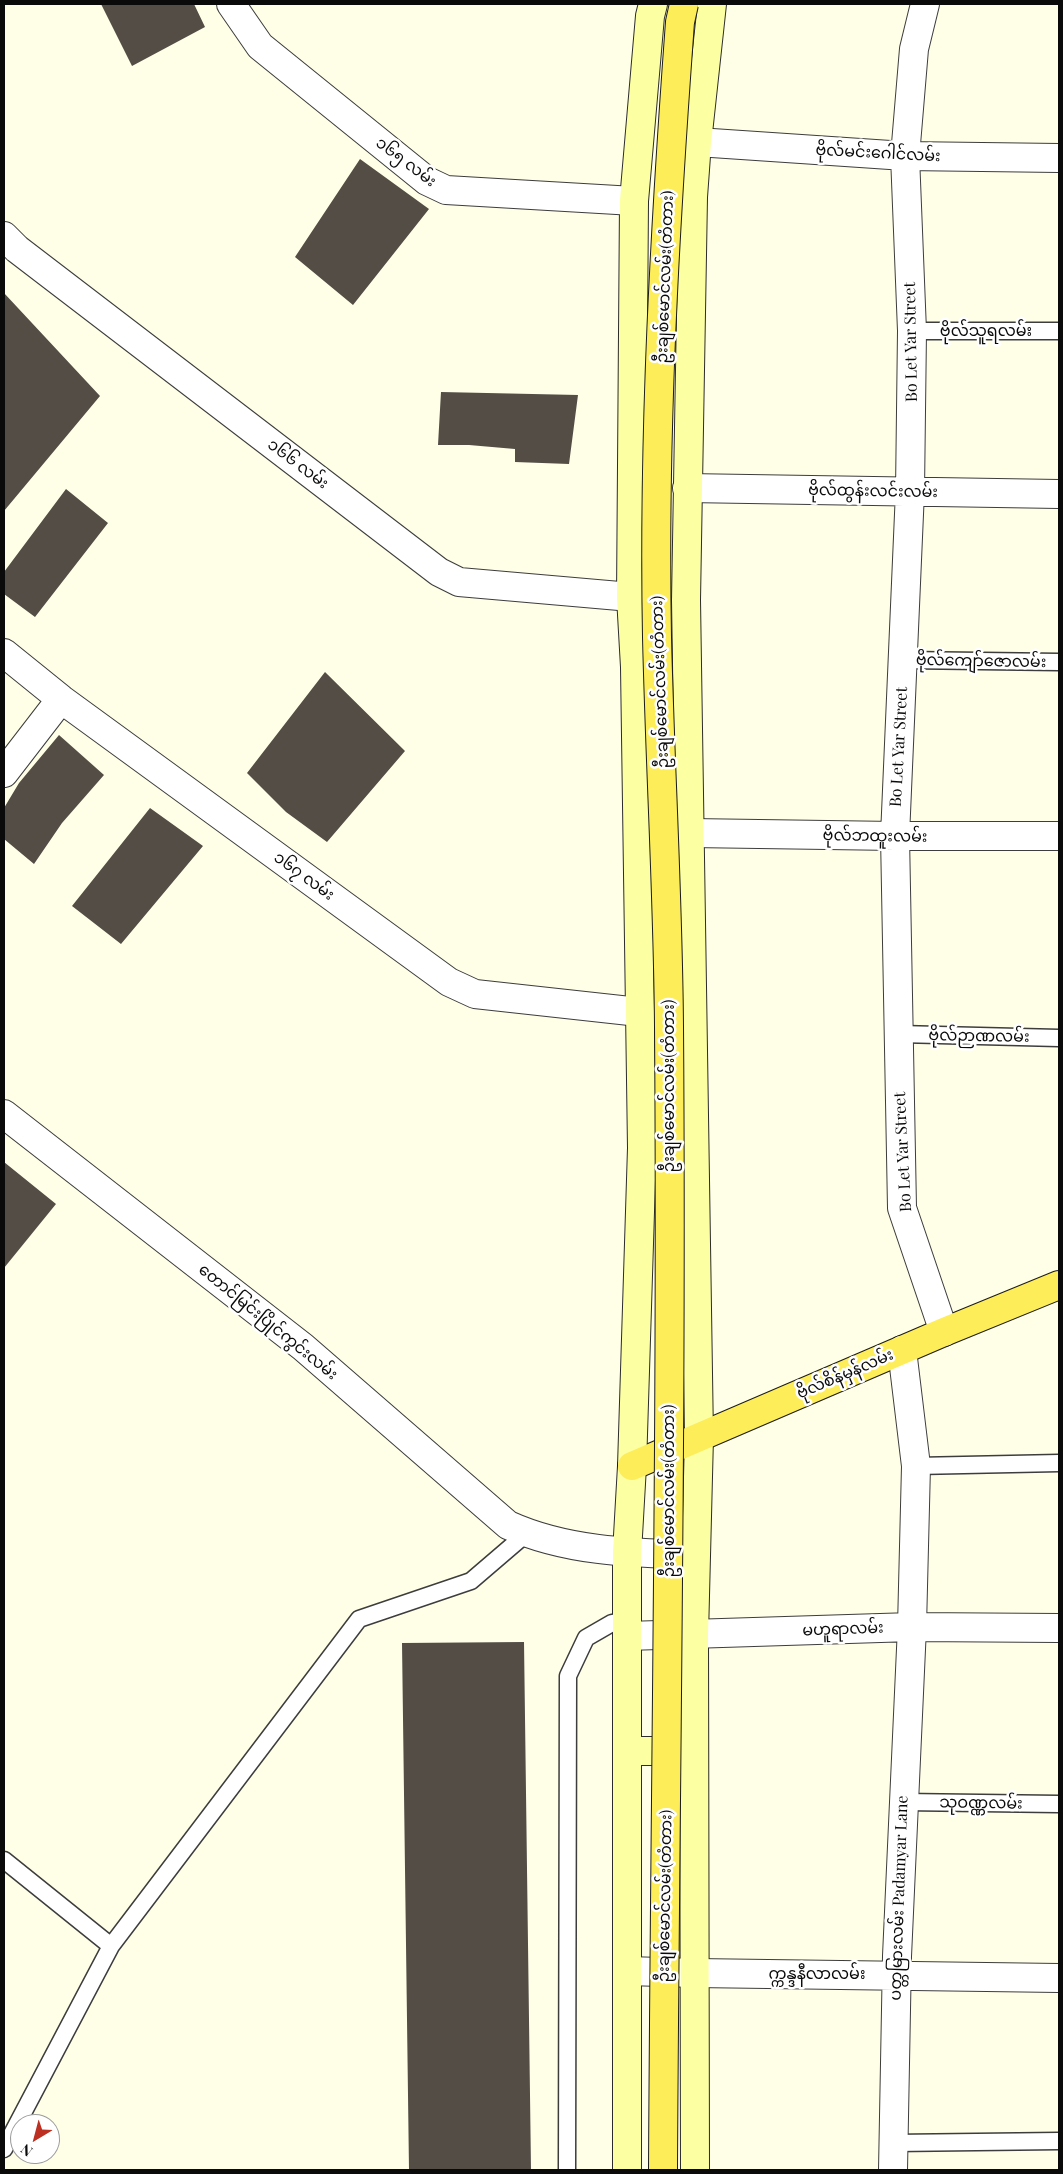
<!DOCTYPE html>
<html>
<head>
<meta charset="utf-8">
<style>
	body { margin:0 }
	#map { position:relative; width:1063px; height:2174px; overflow:hidden; background:#fffee7; font-family:"Playfair Display",serif }
	canvas { display:block }
	.frame { position:absolute; inset:0; border:5px solid #0a0a0a; pointer-events:none }
	.north { position:absolute; left:10px; top:2114px; width:50px; height:50px; box-sizing:border-box; background:#fff; border:1px solid #9d9d9d; border-radius:50%; rotate:217deg; font-size:14px; font-weight:700; line-height:20px; text-align:center; color:#0a0a0a }
	.north::after { content:''; display:block; margin:auto; width:18px; height:22px; background:#bd2f20; clip-path:polygon(50% 0,100% 100%,50% 72%,0 100%) }
</style>
</head>
<body>
<div id="map">
<canvas width="1063" height="2174"></canvas>
<div class="frame"></div>
<div class="north">N</div>
</div>
<script>
const ctx = document.querySelector('canvas').getContext('2d');
ctx.lineJoin = 'round';
function fillPath(path, color) { ctx.fillStyle = color; ctx.fill(path, 'evenodd'); }
function trace(path, color, width, dash) { ctx.strokeStyle = color; ctx.lineWidth = width; ctx.lineCap = dash ? 'butt' : 'round'; ctx.setLineDash(dash || []); ctx.stroke(path); }
function drawText(font, color, halo, rows, align = 'center') {
  ctx.font = font + ' "Playfair Display","Noto Sans Myanmar",serif'; ctx.lineWidth = 5; ctx.setLineDash([]); ctx.textBaseline = 'middle'; ctx.strokeStyle = halo; ctx.fillStyle = color; for (const [text, x, y, turn = 0] of rows) {
    ctx.save(); ctx.translate(x, y); ctx.rotate((+turn || 0) * Math.PI / 180); ctx.textAlign = isNaN(turn) ? turn : align; if (halo) ctx.strokeText(text, 0, 0); ctx.fillText(text, 0, 0); ctx.restore();
  }
}
fillPath(new Path2D(`
	M101,4h93l11,23 -73,39z
	M360,159l69,50 -76,96 -58,-48z
	M4,293l96,103 -96,115z
	M441,392l137,3 -9,69 -54,-2v-13l-46,-4h-31z
	M66,489l42,34 -73,94 -31,-23v-22z
	M325,672l80,79 -78,91 -41,-30 -39,-39z
	M59,735l45,40 -42,48 -28,41 -30,-25v-31l15,-25z
	M150,808l53,38 -82,98 -49,-38z
	M4,1162l52,42 -52,64z
	M524,1642l7,528h-122l-7,-527z`), '#534d46');
const service = new Path2D(`
	M912,331h147
	M903,660l156,2
	M899,1034l160,4
	M916,1466l143,-3
	M902,1802l157,2
	M4,1860l107,86
	M894,2143l165,-2
	M4,2149l107,-203 248,-327 112,-38 56,-48
	M567,2170l1,-494 18,-38 26,-15 15,-3`);
const minor = new Path2D(`
	M231,4l29,42 167,135 19,9 188,11
	M925,4l-11,45 -9,107 7,175 -2,160 -15,345 7,372 42,124
	M697,142l208,14 154,2
	M4,236l13,13 422,323 20,10 172,15
	M687,488l372,6
	M4,653l57,46 388,283 26,12 164,18
	M4,773l57,-74
	M691,833l204,3h164
	M4,1114l299,233 205,178c57,26 122,28 184,30
	M627,1636l285,-9 147,1
	M627,1971l68,2 364,5
	M893,2170l4,-214 15,-329 4,-161 -14,-116`);
const secondary = new Path2D(`
	M627,1751h64
	M627,2170v-617l5,-87 10,-318 -7,-481 -4,-70 3,-396 16,-185 3,-12
	M695,2170l-1,-535 5,-198 -13,-837 7,-403 4,-55 15,-138`);
const primary = new Path2D(`
	M632,1466l312,-134 115,-47`);
trace(service, '#3d3d3d', 19);
trace(minor, '#3d3d3d', 30);
trace(secondary, '#2c2c2c', 30);
trace(primary, '#1b1b1b', 30);
trace(service, '#fff', 16);
trace(minor, '#fff', 28);
trace(secondary, '#fcffa2', 28);
trace(primary, '#fded59', 28);
const primaryBridge = new Path2D(`
	M663,2170c2,-381 9,-763 6,-1144 -1,-130 -9,-260 -12,-389 -4,-205 8,-411 23,-615l4,-18`);
trace(primaryBridge, '#1b1b1b', 30, []);
trace(primaryBridge, '#fded59', 28);
drawText('16px', '#0a0a0a', '#fff', [
	["ဗိုလ်မင်းဂေါင်လမ်း",878,153,3],
	["၁၆၅ လမ်း",406,162,37],
	["ဦးချစ်မောင်လမ်း(တံတား)",665,277,-88],
	["ဗိုလ်သူရလမ်း",986,331],
	["Bo Let Yar Street",911,342,-91],
	["၁၆၆ လမ်း",298,464,37],
	["ဗိုလ်ထွန်းလင်းလမ်း",873,491,1],
	["ဗိုလ်ကျော်ဇောလမ်း",981,661,1],
	["ဦးချစ်မောင်လမ်း(တံတား)",660,682,-92],
	["Bo Let Yar Street",899,747,-87],
	["ဗိုလ်ဘထူးလမ်း",875,836,1],
	["၁၆၇ လမ်း",304,876,36],
	["ဗိုလ်ဉာဏလမ်း",979,1036,1],
	["ဦးချစ်မောင်လမ်း(တံတား)",669,1086,-90],
	["Bo Let Yar Street",903,1152,-93],
	["တောင်မြင်းပြိုင်ကွင်းလမ်း",268,1322,39],
	["ဗိုလ်စိန်မှန်လမ်း",845,1374,-23],
	["ဦးချစ်မောင်လမ်း(တံတား)",669,1491,-90],
	["မဟူရာလမ်း",843,1629,-2],
	["သုဝဏ္ဏလမ်း",981,1803,1],
	["ဦးချစ်မောင်လမ်း(တံတား)",665,1896,-89],
	["ပတ္တမြားလမ်း Padamyar Lane",899,1898,-88],
	["က္ကန္ဒနီလာလမ်း",817,1974]
]);
</script>
</body>
</html>
